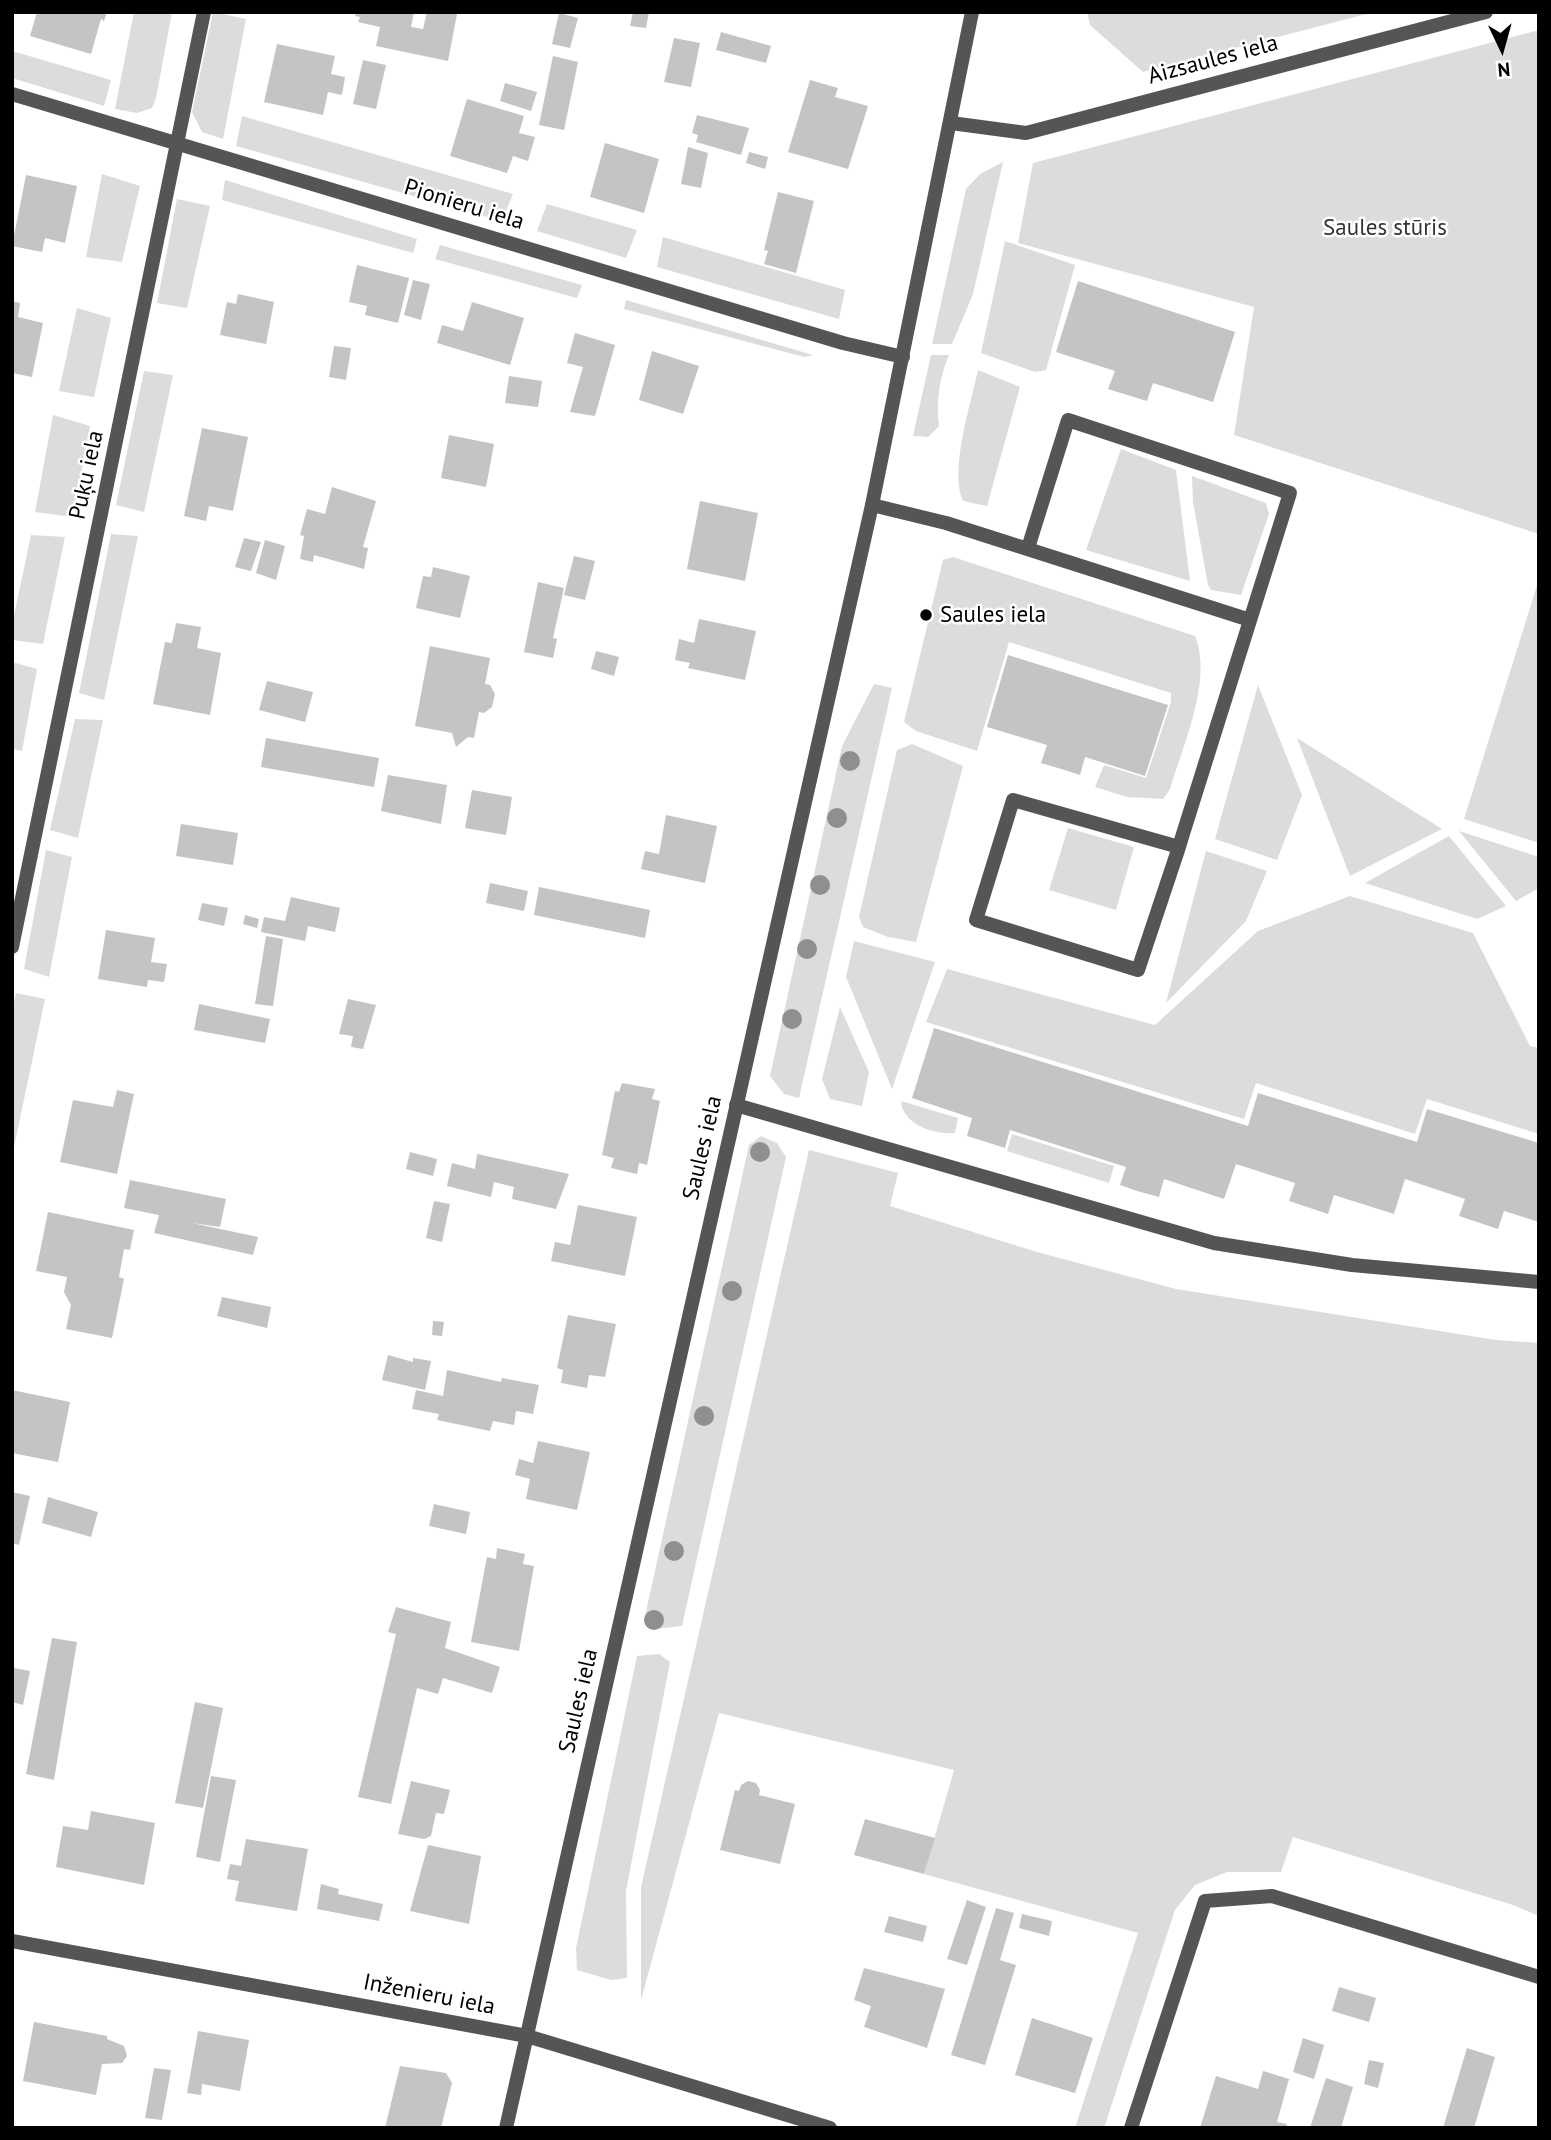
<!DOCTYPE html>
<html>
<head>
<meta charset="utf-8">
<style>
	body { margin:0 }
	#map { position:relative; width:1551px; height:2140px; overflow:hidden; background:#fff; font-family:"PT Sans",sans-serif }
	canvas { display:block }
	.frame { position:absolute; inset:0; border:14px solid #000; pointer-events:none }
	.north { position:absolute; left:1467px; top:14px; width:70px; height:70px; -webkit-text-stroke:5px #fff; paint-order:stroke; rotate:175deg; font-size:19px; font-weight:700; line-height:28px; text-align:center; color:#000 }
	.north::after { content:''; display:block; margin:auto; width:24px; height:32px; background:#000; clip-path:polygon(50% 0,100% 100%,50% 72%,0 100%) }
</style>
</head>
<body>
<div id="map">
<canvas width="1551" height="2140"></canvas>
<div class="frame"></div>
<div class="north">N</div>
</div>
<script>
const ctx = document.querySelector('canvas').getContext('2d');
ctx.lineJoin = 'round';
function fillPath(path, color) { ctx.fillStyle = color; ctx.fill(path, 'evenodd'); }
function trace(path, color, width, dash) { ctx.strokeStyle = color; ctx.lineWidth = width; ctx.lineCap = dash ? 'butt' : 'round'; ctx.setLineDash(dash || []); ctx.stroke(path); }
function drawText(font, color, halo, rows, align = 'center') {
  ctx.font = font + ' "PT Sans",sans-serif'; ctx.lineWidth = 5; ctx.setLineDash([]); ctx.textBaseline = 'middle'; ctx.strokeStyle = halo; ctx.fillStyle = color; for (const [text, x, y, turn = 0] of rows) {
    ctx.save(); ctx.translate(x, y); ctx.rotate((+turn || 0) * Math.PI / 180); ctx.textAlign = isNaN(turn) ? turn : align; if (halo) ctx.strokeText(text, 0, 0); ctx.fillText(text, 0, 0); ctx.restore();
  }
}
fillPath(new Path2D(`
	M134,12h38l-16,86 -4,10 -15,5 -22,-4z
	M213,12l33,7 -23,120 -21,-7 -10,-20z
	M1087,12h287l-231,60 -53,-47z
	M1539,30v504l-305,-99 20,-128 -236,-64 15,-80z
	M12,51l99,29 -7,26 -92,-28z
	M242,116l271,78 -11,27 -266,-75z
	M1003,162l-30,132 -21,50h-20l34,-155 14,-15z
	M102,174l38,12 -18,76 -36,-5z
	M225,180l192,59 -4,14 -191,-53z
	M177,199l33,7 -23,102 -30,-5z
	M547,204l90,26 -11,28 -89,-27z
	M663,237l182,53 -6,29 -182,-52z
	M1005,241l70,24 -29,105 -11,2 -54,-19z
	M440,245l142,40 -5,13 -142,-39z
	M626,300l187,55 -9,2 -180,-48z
	M77,308l34,10 -17,79 -35,-6z
	M931,355h18c-10,23 -13,47 -10,71l-11,11 -15,-1z
	M978,370l42,17 -33,119 -24,-5c-14,-30 8,-98 15,-131z
	M144,371l29,4 -29,137 -28,-7z
	M53,415l37,11 -17,91 -38,-5z
	M1121,449l55,21 14,111 -104,-31z
	M1192,476l74,27 3,11 -28,81 -30,-5 -3,-5 -15,-83z
	M111,534l27,2 -34,164 -25,-7z
	M31,535l34,2 -22,107 -31,-4v-15z
	M953,557l242,79c18,43 -12,110 -25,153l-7,10 -36,-2 -32,-10 9,-22 42,13 25,-76v-9l-162,-51 -32,109 -61,-20 -12,-9 39,-162z
	M1539,579v264l-75,-24z
	M12,662l25,7 -15,82 -10,-2z
	M874,684l18,4 -93,410 -15,-4 -14,-18 72,-330z
	M1258,685l44,110 -25,65 -62,-21z
	M75,719l28,1 -25,118 -28,-8z
	M1297,738l145,91 -92,47z
	M912,744l51,22 -47,176 -28,-5 -25,-10 -4,-10 38,-167z
	M1068,828l66,19 -18,63 -67,-20z
	M1459,831l80,26v31l-23,13z
	M1449,836l57,70 -29,13 -112,-36z
	M46,850l26,7 -23,120 -25,-8z
	M1206,851l61,20 -21,50 -80,82z
	M1350,896l123,37 57,113 9,2v86l-112,-35 -12,35 -159,-51 -12,36 -318,-97 21,-53 208,56 103,-94z
	M854,941l81,21 -43,127 -46,-112z
	M16,993l29,6 -33,158v-145z
	M840,1007l29,65 -7,34 -32,-7 -8,-20z
	M901,1101l57,17 -3,15c-21,2 -53,-9 -54,-32z
	M1012,1134l102,32 -5,17 -102,-32z
	M761,1136l16,7 9,14 -104,469 -26,3 -11,-13 104,-471z
	M809,1150l89,23 -8,33 147,46 139,37 320,51 43,3v573l-26,-11 -220,-68 -12,35h-54l-32,13 -20,25 -71,218h-29l63,-195 -214,-59 30,-104 -235,-57 -78,287v-113z
	M659,1654l11,8 -44,229 1,87 -16,2 -34,-10 -1,-22 61,-292z`), '#dcdcdc');
fillPath(new Path2D(`
	M37,12h70l-3,9 -3,-2 -10,35 -61,-18z
	M356,12h58l-3,15 12,2 4,-17 30,2 -9,47 -72,-15 4,-19 -22,-5 2,-5 -5,-1z
	M633,12h16l-3,16 -16,-2z
	M559,13l19,5 -8,30 -18,-4z
	M721,32l50,14 -5,17 -50,-13z
	M674,38l26,5 -9,44 -27,-5z
	M277,44l58,12 -4,18 14,3 -3,18 -14,-3 -5,23 -59,-13z
	M553,56l25,6 -14,68 -25,-5z
	M363,60l23,5 -10,44 -23,-5z
	M810,80l28,8 -3,9 33,9 -20,63 -60,-17z
	M505,83l32,9 -6,19 -31,-10z
	M467,99l57,17 -5,17 16,4 -7,24 -15,-5 -6,17 -57,-17z
	M697,115l52,13 -8,27 -45,-13 2,-7 -6,-2z
	M605,143l54,16 -15,54 -54,-16z
	M688,147l20,6 -7,35 -20,-4z
	M749,152l19,5 -3,12 -19,-6z
	M26,175l51,11 -12,57 -20,-5 -3,14 -30,-6z
	M778,192l36,9 -18,72 -32,-9 4,-13 -4,-1z
	M357,265l52,13 -11,45 -33,-8 2,-9 -18,-4z
	M413,280l17,4 -9,36 -17,-5z
	M1078,281l157,51 -22,70 -60,-19 -6,18 -39,-12 7,-18 -59,-19z
	M238,294l36,8 -8,42 -46,-9 7,-33 9,2z
	M12,301l8,2 -2,14 25,6 -11,54 -20,-4z
	M472,302l52,16 -14,47 -73,-22 5,-18 21,6z
	M575,333l40,12 -20,71 -25,-4 13,-45 -16,-4z
	M334,346l17,2 -5,32 -17,-3z
	M652,351l47,15 -16,48 -44,-14z
	M509,376l33,5 -4,26 -33,-4z
	M202,428l46,9 -15,74 -24,-5 -3,15 -22,-5z
	M449,435l45,9 -8,43 -45,-9z
	M332,487l44,14 -13,46 5,1 -4,21 -50,-14 -1,7 -13,-3 4,-23 -4,-1 7,-26 18,5z
	M700,501l58,12 -13,68 -58,-12z
	M244,538l17,4 -10,29 -16,-4z
	M265,540l20,6 -9,34 -20,-7z
	M574,556l21,5 -10,39 -21,-5z
	M433,567l37,9 -10,42 -44,-10 7,-32 8,1z
	M538,582l26,6 -11,50 4,1 -4,19 -29,-6z
	M699,619l57,12 -11,49 -57,-12 2,-5 -15,-3 4,-21 15,4z
	M176,623l25,4 -4,21 24,5 -11,62 -57,-11 12,-62 7,1z
	M430,646l60,12 -5,26 5,1 5,9 -3,13 -8,6 -5,-1 -5,26 -6,-1 -12,10 -4,-14 -37,-7z
	M596,651l23,6 -5,19 -23,-7z
	M1008,655l160,50 -23,71 -60,-19 -5,18 -22,-7 -17,-5 6,-18 -60,-18z
	M267,681l46,11 -8,30 -46,-12z
	M266,738l113,20 -5,29 -113,-20z
	M388,775l59,10 -6,39 -60,-13z
	M472,790l40,7 -6,38 -41,-7z
	M666,815l51,11 -12,57 -64,-14 4,-18 14,3z
	M181,824l57,9 -5,32 -57,-9z
	M490,883l38,8 -4,20 -38,-8z
	M539,887l111,23 -5,28 -111,-23z
	M291,897l49,11 -5,24 -27,-6 -3,15 -44,-9 3,-15 21,4z
	M202,903l26,5 -4,18 -26,-6z
	M245,915l14,4 -2,9 -14,-4z
	M106,930l49,8 -4,24 16,2 -3,18 -16,-2 -1,7 -49,-8z
	M266,936l17,3 -10,67 -18,-2z
	M348,999l28,6 -13,44 -12,-2 2,-11 -14,-2z
	M199,1004l71,15 -5,24 -71,-13z
	M934,1028l314,98 10,-33 159,49 10,-33 112,34v79l-35,-11 -6,18 -39,-13 6,-17 -60,-20 -11,35 -60,-19 -6,19 -39,-13 6,-18 -59,-19 -12,35 -60,-20 -5,18 -22,-6 -17,-6 6,-18 -116,-37 -5,18 -38,-12 5,-18 -60,-20z
	M622,1083l33,6 -3,10 8,2 -13,64 -8,-2 -2,11 -26,-6 3,-10 -12,-3 13,-64 4,1z
	M117,1090l17,4 -17,80 -57,-12 13,-62 40,7z
	M410,1152l27,7 -4,17 -27,-7z
	M477,1154l92,20 -13,35 -44,-10 2,-12 -20,-5 -3,15 -44,-11 5,-23 23,6z
	M130,1180l96,19 -6,28 -28,-4 66,14 -5,18 -99,-22 5,-18 -35,-7z
	M434,1201l16,3 -8,38 -16,-4z
	M578,1205l59,12 -12,59 -74,-15 4,-19 15,3z
	M48,1212l86,18 -4,20 -6,-1 -5,28 5,2 -12,59 -46,-9 5,-24 -7,-13 3,-15 -31,-6z
	M222,1297l49,10 -4,21 -50,-12z
	M568,1315l48,9 -11,53 -16,-2 -2,13 -26,-5 2,-13 -6,-2z
	M433,1321l11,1 -2,14 -10,-1z
	M388,1355l25,7v-4l18,3 -6,29 -43,-10z
	M447,1370l54,12 1,-4 37,7 -6,29 -17,-3 -2,14 -21,-4 -3,10 -53,-11 2,-6 -27,-5 4,-19 27,6z
	M12,1390l58,12 -12,60 -46,-9z
	M538,1441l52,11 -13,58 -51,-11 4,-20 -15,-4 4,-16 14,4z
	M12,1492l18,4 -11,49 -7,-2z
	M48,1497l50,15 -7,25 -49,-14z
	M434,1504l36,8 -4,22 -37,-8z
	M497,1548l28,6 -2,10 11,2 -15,85 -48,-9 16,-85 9,2z
	M396,1607l55,15 -6,26 55,19 -8,26 -49,-15 -5,16 -21,-6 -26,116 -33,-7 38,-163 -8,-2z
	M52,1638l25,4 -23,138 -28,-6z
	M14,1668l16,3 -7,34 -11,-3z
	M195,1702l28,6 -20,100 -28,-5z
	M211,1776l25,4 -16,82 -24,-5z
	M411,1781l39,9 -6,24 -8,-1 -5,23 -7,3 -26,-5z
	M748,1781l8,2 4,7 -1,5 36,9 -15,60 -60,-14 15,-60 4,1 2,-6z
	M91,1811l64,12 -11,62 -88,-18 7,-41 25,4z
	M865,1819l70,19 -11,36 -70,-19z
	M246,1839l62,10 -11,62 -62,-10 4,-20 -12,-2 3,-15 11,2z
	M428,1845l53,11 -12,68 -59,-13z
	M321,1884l18,5 -1,5 45,10 -4,17 -62,-12z
	M967,1900l19,7 -19,58 -20,-6z
	M996,1908l18,5 -14,47 16,5 -31,100 -34,-10z
	M1022,1914l30,7 -3,15 -30,-8z
	M889,1916l38,10 -4,16 -39,-10z
	M864,1968l81,21 -18,59 -63,-21 7,-21 -17,-6z
	M1339,1987l37,11 -7,24 -37,-11z
	M1032,2018l61,20 -18,55 -60,-18z
	M34,2022l73,14v3l17,7 3,10 -5,7 -20,1 -6,31 -73,-14z
	M198,2031l51,9 -9,51 -38,-7 -1,11 -14,-2z
	M1303,2038l21,7 -10,34 -21,-7z
	M1467,2048l28,9 -21,71h-31z
	M1369,2060l15,3 -6,25 -14,-4z
	M400,2066l46,7 6,10 -11,45h-56z
	M154,2068l17,2 -9,50 -17,-2z
	M1263,2071l26,8 -12,43 10,2 -1,4h-86l16,-52 42,13z
	M1326,2078l27,9 -12,41h-31z`), '#c4c4c4');
trace(new Path2D(`
	M12,94l831,249 60,14
	M951,123l75,10 460,-121
	M872,505l74,18 304,97
	M1028,548l40,-128 222,73 -108,344 -3,10 -41,123 -162,-50 37,-120 166,47
	M12,947l192,-935
	M736,1105l478,138 138,22 187,17
	M1131,2128l74,-227 67,-5 267,81`), '#555', 14);
trace(new Path2D(`
	M12,1941l515,95 303,92
	M506,2128l366,-1623 100,-493`), '#555', 14);
ctx.fillStyle = '#8f8f8f';
for (const [x, y] of [
	[850,761],
	[837,818],
	[820,885],
	[807,949],
	[792,1019],
	[760,1152],
	[732,1291],
	[704,1416],
	[674,1551],
	[654,1620]
]) { ctx.beginPath(); ctx.arc(x, y, 10, 0, 2 * Math.PI); ctx.fill(); }
for (const [x, y, r, color] of [
	[926,615,7,"#000"]
]) { const dot = new Path2D(); dot.arc(x, y, r, 0, 2 * Math.PI); ctx.fillStyle = color; ctx.fill(dot); trace(dot, '#fff', 2.5); }
drawText('23px', '#000', '#fff', [
	["Aizsaules iela",1213,60,-15],
	["Pionieru iela",464,205,17],
	["Puķu iela",87,475,-78],
	["Saules iela",703,1148,-77],
	["Saules iela",579,1701,-77],
	["Inženieru iela",429,1995,11]
]);
drawText('23px', '#333', '#fff', [
	["Saules stūris",1385,228]
]);
drawText('23px', '#000', '#fff', [
	["Saules iela",940,615]
], 'left');
</script>
</body>
</html>
